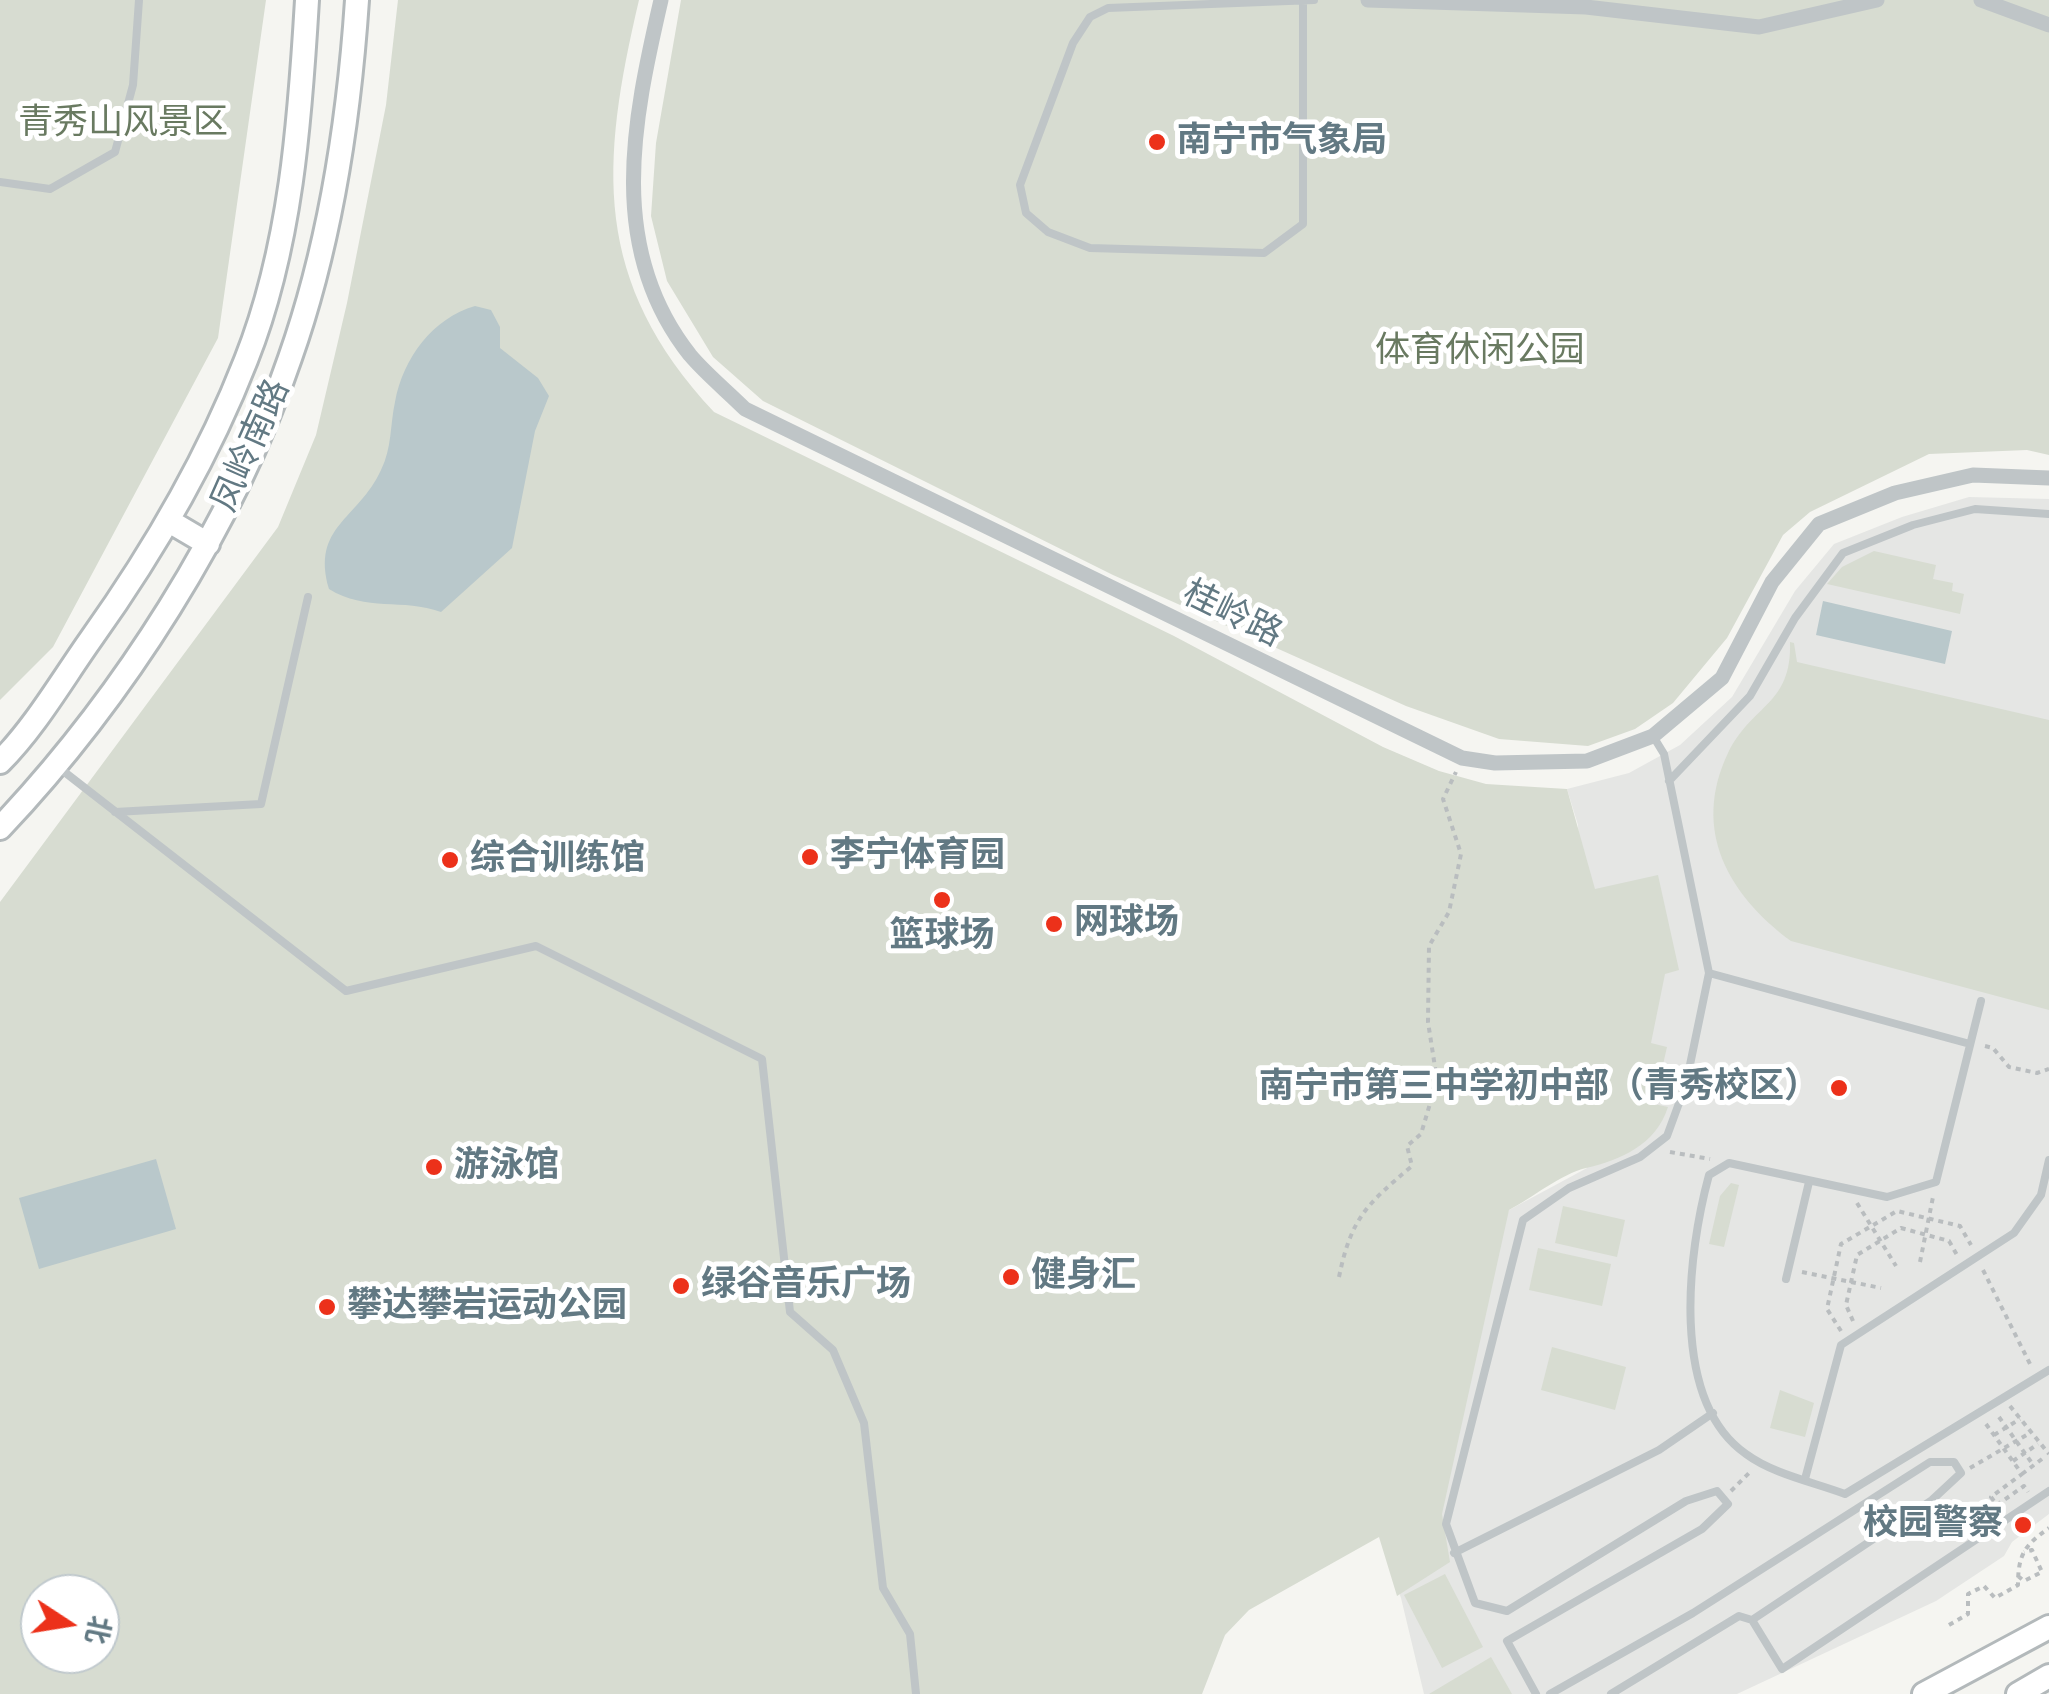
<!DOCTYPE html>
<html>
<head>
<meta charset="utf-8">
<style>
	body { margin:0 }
	#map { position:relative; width:2049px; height:1694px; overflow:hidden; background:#f5f5f1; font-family:"Varela Round","Noto Sans SC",sans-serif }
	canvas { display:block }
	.north { position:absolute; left:20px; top:1574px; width:100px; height:100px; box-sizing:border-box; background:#fff; border:2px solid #c0c9cd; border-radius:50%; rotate:102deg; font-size:28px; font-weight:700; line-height:40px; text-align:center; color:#627983 }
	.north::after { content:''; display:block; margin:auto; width:35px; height:45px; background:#ec311a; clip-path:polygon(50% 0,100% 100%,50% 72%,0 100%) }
</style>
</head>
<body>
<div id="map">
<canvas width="2049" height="1694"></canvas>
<div class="north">北</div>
</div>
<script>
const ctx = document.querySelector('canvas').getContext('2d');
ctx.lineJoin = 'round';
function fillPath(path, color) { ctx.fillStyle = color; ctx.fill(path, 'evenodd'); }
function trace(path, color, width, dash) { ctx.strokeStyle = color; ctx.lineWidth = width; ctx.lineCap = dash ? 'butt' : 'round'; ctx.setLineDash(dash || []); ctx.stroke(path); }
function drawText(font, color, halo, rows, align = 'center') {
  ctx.font = font + ' "Varela Round","Noto Sans SC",sans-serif'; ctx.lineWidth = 10; ctx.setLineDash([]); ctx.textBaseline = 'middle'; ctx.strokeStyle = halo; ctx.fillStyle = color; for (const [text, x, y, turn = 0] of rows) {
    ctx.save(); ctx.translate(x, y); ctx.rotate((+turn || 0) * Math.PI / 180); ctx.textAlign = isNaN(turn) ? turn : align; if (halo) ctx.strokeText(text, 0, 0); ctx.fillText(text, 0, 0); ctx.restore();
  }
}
fillPath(new Path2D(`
	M1969,497l80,2v1015l-37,28 -8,14 -68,45 -199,93h-313l-23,-96 -21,-61 129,-327 78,-42 -9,-343 -11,-36 62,-16 51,-28 52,-48 63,-106 39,-47 68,-27z`), '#e5e6e4');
fillPath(new Path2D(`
	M0,0h266l-48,338 -165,309 -53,53z
	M398,0h241c-39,165 -47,281 75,412l460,224 209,111 56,24 47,13 81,5 28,100 63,-14 21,95 -14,4 -14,69 16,4 -13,57 14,3c-12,38 -48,53 -82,61 -25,6 -54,30 -77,42l-67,304 8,48 -53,34 -18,-59 -130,73 -24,25 -23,59h-1202v-792l278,-375 38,-92 31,-132 39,-198zM40,1594h60v60h-60z
	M681,0h1368v455l-22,-5 -98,4 -119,58 -27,23 -56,103 -54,65 -38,26 -47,17 -89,-7 -93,-33 -293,-131 -350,-174 -50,-44 -46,-76 -16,-65 5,-73z
	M1874,551l62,14 -3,14 20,4 -1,8 12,3 -4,20 -133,-30 15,-17z
	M1790,642l4,1 3,19 252,58v290l-258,-69c-62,-46 -100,-110 -63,-188 24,-49 64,-48 62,-111z
	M1731,1183l8,2 -15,62 -15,-3 11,-48z
	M1563,1206l62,14 -8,37 -62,-14z
	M1538,1248l73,16 -9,42 -73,-16z
	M1552,1347l74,20 -11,43 -74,-20z
	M1780,1390l34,13 -9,34 -35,-9z
	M1445,1574l38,73 -41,21 -38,-73z
	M1491,1657l21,37h-83z`), '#d7dcd1');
fillPath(new Path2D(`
	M475,306l16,4 9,17v21l38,30 11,18 -14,35 -23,117 -71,64c-38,-14 -75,0 -112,-23 -18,-63 29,-69 52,-119 11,-22 9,-45 14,-68 8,-44 38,-84 80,-96z
	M1823,601l129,30 -7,33 -129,-29z
	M156,1159l20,70 -137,40 -20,-71z`), '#b9c8cb');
const primary = new Path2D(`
	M169,521l39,23
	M0,762c35,-35 62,-82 91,-123 62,-87 116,-179 155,-279 45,-113 54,-240 61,-360
	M0,828c123,-130 232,-300 290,-470 40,-113 59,-238 67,-358
	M1924,1694l125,-67
	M2018,1694l31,-18`);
trace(primary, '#b3b9bb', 28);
trace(new Path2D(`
	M1985,1046l8,2 16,19 28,6 12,-4
	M1670,1152l40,7
	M1857,1203l39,63
	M1920,1262l13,-65
	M1983,1270l47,94
	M1802,1272l79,16
	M1339,1277c12,-59 28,-73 73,-111l-5,-20 14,-12 16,-54 -9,-58 1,-76 20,-34 12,-58 -18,-55 13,-27
	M1853,1321l-7,-16 11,-50 44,-27 48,13 8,14
	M1841,1331l-14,-22 14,-65 56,-33 63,15 11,19
	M2010,1406l39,48
	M1999,1417l35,49
	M1986,1424l36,50 -31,23 6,8 27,-19 4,6
	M1994,1435l26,-16
	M2013,1461l25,-17
	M1970,1468l60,-35
	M2022,1474l24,-18
	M1731,1491l18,-18
	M1967,1519l27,-17
	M2018,1576l6,5 18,-9 -10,-22 -8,2
	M1949,1625l19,-11v-20l16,-8 11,12 23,-13c0,-31 7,-40 31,-57`), '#b9bdbf', 4, [5, 5]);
trace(new Path2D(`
	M1303,3v221l-39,29 -174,-5 -42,-16 -22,-19 -6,-28 53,-142 17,-26 18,-9 206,-8
	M0,182l50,7 65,-37 18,-67 6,-85
	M58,767l288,224 190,-45 226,113 28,253 43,38 31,73 19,165 27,46 6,60
	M1669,781l81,-85 45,-78 48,-65 70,-28 62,-16 74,5
	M115,812l146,-8 47,-207
	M1709,973l261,71
	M1981,1001l-45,181 -49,15 -158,-34 -20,12c-21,77 -40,225 37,279 27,20 67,28 99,40l204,-124
	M1786,1279l23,-97
	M1805,1479l36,-134 173,-112 27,-38 8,-35
	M1454,1553l205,-103 54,-37
	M1536,1694l-29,-53 195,-112 26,-25 -11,-13 -31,10 -179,110 -32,-8 -29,-79 77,-304 46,-32 71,-31 27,-21 19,-52 23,-111 -45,-219 -11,-18
	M1550,1694l143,-81 237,-151h24l7,11 -29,27 -180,120 30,49 267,-178
	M1611,1694l128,-78 13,4`), '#bfc5c7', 8);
trace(new Path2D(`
	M661,0c-28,121 -55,249 29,355 16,19 37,36 55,54l717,349 33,5 92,-2 66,-25 69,-58 50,-96 47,-58 76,-31 78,-18 76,3
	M1368,0l218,7 173,20 118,-27
	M1981,0l68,25`), '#bfc5c7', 15);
trace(primary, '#fff', 22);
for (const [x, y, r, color] of [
	[1157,142,10,"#ec311a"],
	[810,857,10,"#ec311a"],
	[450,860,10,"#ec311a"],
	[942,900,10,"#ec311a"],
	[1054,924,10,"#ec311a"],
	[1839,1088,10,"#ec311a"],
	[434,1167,10,"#ec311a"],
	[1011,1277,10,"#ec311a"],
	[681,1286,10,"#ec311a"],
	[327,1307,10,"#ec311a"],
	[2023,1525,10,"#ec311a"]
]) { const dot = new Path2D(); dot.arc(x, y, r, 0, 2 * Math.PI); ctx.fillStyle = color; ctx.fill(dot); trace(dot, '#fff', 4); }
drawText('35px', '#697a61', '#fff', [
	["青秀山风景区",123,124],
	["体育休闲公园",1480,352]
]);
drawText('bold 35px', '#627983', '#fff', [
	["南宁市气象局",1177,142],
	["李宁体育园",830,857],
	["综合训练馆",470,860],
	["网球场",1074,924],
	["篮球场",942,937,"center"],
	["南宁市第三中学初中部（青秀校区）",1819,1088,"right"],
	["游泳馆",454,1167],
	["健身汇",1031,1277],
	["绿谷音乐广场",701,1286],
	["攀达攀岩运动公园",347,1307],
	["校园警察",2003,1525,"right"]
], 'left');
drawText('35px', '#627983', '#fff', [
	["凤岭南路",252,446,-66],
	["桂岭路",1232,615,26]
]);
</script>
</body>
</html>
